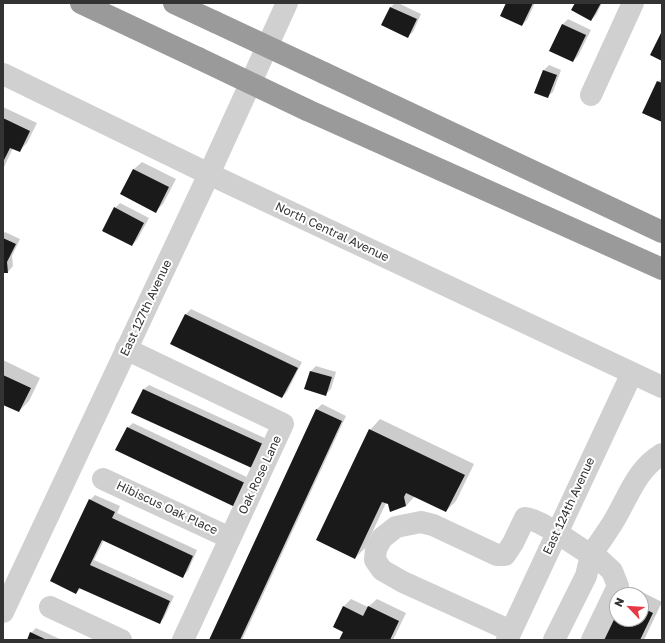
<!DOCTYPE html>
<html>
<head>
<meta charset="utf-8">
<style>
	body { margin:0 }
	#map { position:relative; width:665px; height:643px; overflow:hidden; background:#fff; font-family:"Golos Text",sans-serif }
	canvas { display:block }
	.frame { position:absolute; inset:0; border:4px solid #333; pointer-events:none }
	.north { position:absolute; left:609px; top:587px; width:40px; height:40px; box-sizing:border-box; background:#fff; border:1px solid #adadad; border-radius:50%; rotate:295deg; font-size:11px; font-weight:700; line-height:16px; text-align:center; color:#333 }
	.north::after { content:''; display:block; margin:auto; width:14px; height:18px; background:#e63946; clip-path:polygon(50% 0,100% 100%,50% 72%,0 100%) }
</style>
</head>
<body>
<div id="map">
<canvas width="665" height="643"></canvas>
<div class="frame"></div>
<div class="north">N</div>
</div>
<script>
const ctx = document.querySelector('canvas').getContext('2d');
ctx.lineJoin = 'round';
function fillPath(path, color) { ctx.fillStyle = color; ctx.fill(path, 'evenodd'); }
function trace(path, color, width, dash) { ctx.strokeStyle = color; ctx.lineWidth = width; ctx.lineCap = dash ? 'butt' : 'round'; ctx.setLineDash(dash || []); ctx.stroke(path); }
function drawText(font, color, halo, rows, align = 'center') {
  ctx.font = font + ' "Golos Text",sans-serif'; ctx.lineWidth = 4; ctx.setLineDash([]); ctx.textBaseline = 'middle'; ctx.strokeStyle = halo; ctx.fillStyle = color; for (const [text, x, y, turn = 0] of rows) {
    ctx.save(); ctx.translate(x, y); ctx.rotate((+turn || 0) * Math.PI / 180); ctx.textAlign = isNaN(turn) ? turn : align; if (halo) ctx.strokeText(text, 0, 0); ctx.fillText(text, 0, 0); ctx.restore();
  }
}
fillPath(new Path2D(`
	M395,3h3l23,11 -8,18 -6,5 -25,-12 9,-18z
	M508,3h27l-8,17 -5,5z
	M576,3h26l-6,12 -5,5z
	M568,19l23,11 -13,26 -5,5 -22,-11 12,-26z
	M549,65l12,5 -8,22 -6,5 -3,-27z
	M662,78v42l-4,-38z
	M3,107l34,16 -10,20 -8,8 -6,-3 -10,21z
	M142,162l34,17 -13,25 -7,7 -34,-17 12,-25z
	M120,203l29,15 -12,22 -5,5 -17,-37z
	M5,232l15,7 -8,17 1,10 -5,6h-5v-38z
	M191,309l111,53 -15,30 -5,5 -111,-53 15,-30z
	M3,360l37,18 -11,23 -10,10 -16,-7z
	M316,366l20,6 -5,17 -5,5 -20,-5 5,-18z
	M149,385l120,55 -11,23 -115,-73z
	M322,404l24,12 -104,224h-32l107,-231z
	M380,419l94,45 -18,37 -10,10 -31,-15 -9,10 -16,5 -2,-7 -2,-1 -21,45 -10,10 -38,-18 53,-110z
	M133,423l118,56 -11,22 -113,-73z
	M95,495l25,11 -3,7 80,37 -9,21 -5,5 -79,-36 -10,20 80,36 -10,22 -5,5 -78,-35 -5,5 14,-93z
	M632,587l30,15 -18,38h-43l16,-21h24v-24h-17z
	M351,599l17,8 9,-8 29,14 -13,27h-53l4,-9 -1,-24z
	M36,628l26,12h-34l3,-7z`), '#0003');
fillPath(new Path2D(`
	M506,3h27l-11,23 -22,-10z
	M575,3h26l-10,18 -20,-11z
	M390,7l27,12 -9,19 -27,-13z
	M562,24l24,11 -13,27 -24,-11z
	M662,31v30l-12,-6z
	M543,70l14,5 -9,23 -14,-5z
	M657,81l5,2v39l-20,-9z
	M3,118l27,13 -10,21 -10,-4 -7,14z
	M133,169l36,18 -13,26 -36,-19z
	M114,207l30,16 -12,23 -30,-15z
	M3,238l13,6 -9,18 1,11h-5z
	M185,314l113,54 -16,30 -112,-54z
	M310,371l22,6 -6,19 -22,-7z
	M3,375l28,13 -12,24 -16,-7z
	M143,389l122,56 -11,24 -123,-56z
	M316,409l26,12 -102,219h-31z
	M127,427l120,57 -12,23 -120,-57z
	M369,429l96,46 -19,37 -40,-19 -2,4 2,9 -16,6 -2,-8 -6,-2 -27,57 -39,-19z
	M89,499l26,13 -3,6 81,38 -10,22 -81,-38 -12,25 80,36 -10,23 -81,-36 -3,6 -26,-13z
	M617,604v15h24v-12l12,6 -13,27h-40z
	M343,606l20,10 5,-10 31,15 -9,19h-51l4,-8 -10,-5z
	M30,632l17,8h-20z`), '#1a1a1a');
trace(new Path2D(`
	M3,74l206,100 453,213
	M591,95l42,-92
	M126,349l157,75 -100,216
	M103,479l127,59
	M50,607l71,33
	M3,612l206,-438 78,-171
	M511,631l-108,-49 -21,-12 -7,-10 1,-11 6,-11 14,-11 25,-5 12,3 64,30h8l8,-12 12,-25c15,1 51,28 66,37l-5,21 -32,64
	M507,640l125,-267
	M592,640l26,-54 -6,-15 -13,-12 -8,-4c8,-12 17,-24 24,-36 14,-24 22,-50 47,-65`), '#d0d0d0', 22);
trace(new Path2D(`
	M81,3l117,55
	M174,3l41,19
	M324,73l338,159
	M307,110l355,159`), '#9a9a9a', 22);
trace(new Path2D(`
	M215,22l109,51
	M198,58l109,52`), '#9a9a9a', 22);
drawText('12px', '#333', '#fff', [
	["North Central Avenue",332,232,25],
	["East 127th Avenue",146,308,-65],
	["Oak Rose Lane",260,475,-65],
	["East 124th Avenue",569,506,-65],
	["Hibiscus Oak Place",167,508,25]
]);
</script>
</body>
</html>
